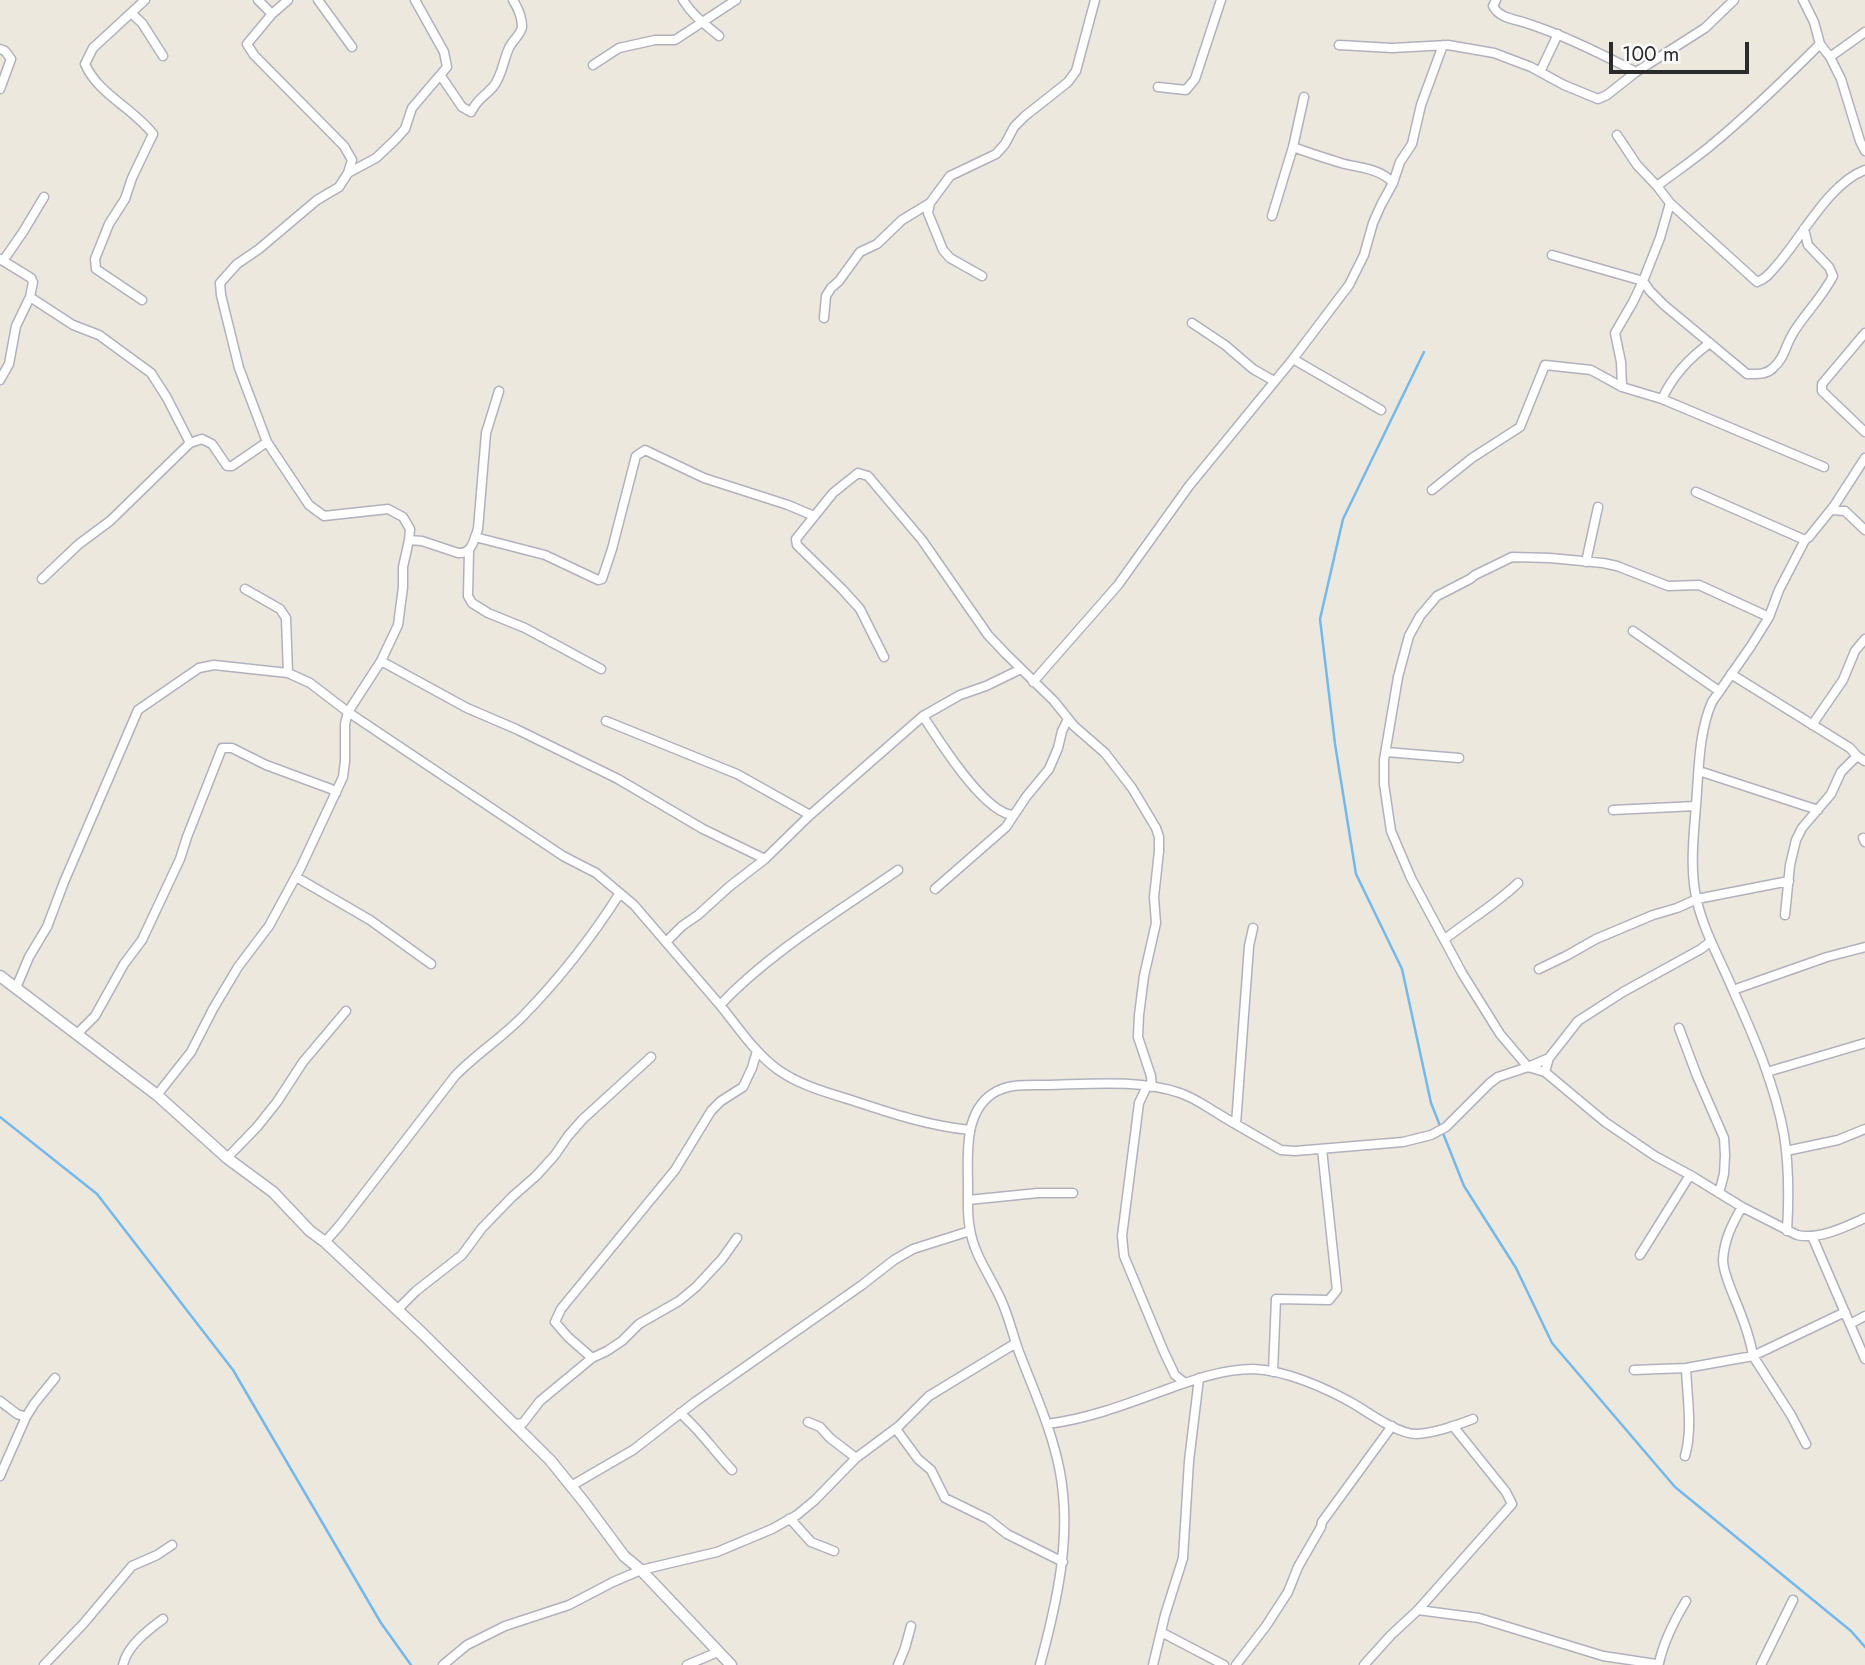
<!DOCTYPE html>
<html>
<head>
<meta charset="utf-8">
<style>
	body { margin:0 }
	#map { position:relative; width:1865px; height:1665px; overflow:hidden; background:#ede8dd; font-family:Jost,sans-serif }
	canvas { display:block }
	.scale { position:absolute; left:1609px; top:42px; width:140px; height:32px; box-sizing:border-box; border:4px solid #2b2b2b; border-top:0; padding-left:9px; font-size:21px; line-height:24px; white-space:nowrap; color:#2b2b2b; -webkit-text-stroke:5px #fff; paint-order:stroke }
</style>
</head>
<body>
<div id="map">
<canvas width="1865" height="1665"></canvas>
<div class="scale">100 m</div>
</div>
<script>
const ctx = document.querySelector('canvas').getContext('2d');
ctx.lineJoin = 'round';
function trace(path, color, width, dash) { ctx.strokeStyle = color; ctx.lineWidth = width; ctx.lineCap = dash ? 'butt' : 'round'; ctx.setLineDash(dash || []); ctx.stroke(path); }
trace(new Path2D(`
	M1424,352l-81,167 -23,100 15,125 21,130 46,95 29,134 33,83 52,82 36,75 123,144 176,144 14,16
	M0,1117l97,77 136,176 148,253 30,42`), '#71b9ee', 2.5);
const minor = new Path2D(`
	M258,0l14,14
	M288,0l-16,14 -25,30 7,11 90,91 8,14 -4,13 -9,14 -22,13 -58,49 -22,15 -17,19 1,12 18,73 28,74 42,63 15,11 64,-7 15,8 7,12 -1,11
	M318,0l34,47
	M683,0c9,15 23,25 36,36
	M1496,0l-3,6c6,12 21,13 33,17 38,12 74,30 110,49l69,-44 29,-28
	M1803,0l11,22 6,22 10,13 11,22 19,62 5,10
	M131,13l11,10 21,33
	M1339,45l53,3 56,-3 46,8 37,14 33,18 34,14 9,-4 29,-23
	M0,49l5,2 6,8 -11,30
	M1830,57l35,-25
	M593,65l26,-17 36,-8h20l61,-40
	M1540,72l18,-38
	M441,76l21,31 9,5c7,-14 13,-15 22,-25 10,-12 10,-28 17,-41 4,-7 11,-12 12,-19 0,-10 -4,-19 -9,-27
	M1158,87l28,3 9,-11 26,-79
	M1617,135l20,30 20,21 13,17 87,79c9,-3 14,-10 20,-17 25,-28 52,-82 88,-95
	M1293,147c16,6 32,11 48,16 18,5 39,5 52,20
	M348,173l28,-15 19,-18 10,-11 7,-21 35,-41 -3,-15 -29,-52
	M1657,186c17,-13 35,-25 52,-39 39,-32 75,-67 111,-103
	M1272,216l21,-69 11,-50
	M1552,255l91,26 17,-43 10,-35
	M0,259l31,19 2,4 -3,15 -14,29 -7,38 -9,16
	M3,261l20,-29 21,-35
	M982,276l-32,-18 -7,-8 -15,-37 2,-10 20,-27 46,-22 9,-10 9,-17 11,-11 43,-34 8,-11 19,-71
	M30,297l43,28 26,10 52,38 16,25 23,45
	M142,300l-46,-31 -1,-10 14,-35 16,-25 7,-21 21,-44c-20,-26 -55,-40 -68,-70l8,-16 52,-48
	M824,318l2,-22 5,-8 8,-7 21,-29 17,-8 25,-24 28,-17
	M1192,323l33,22 28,24 21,12
	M1865,333l-43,51v7l43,41
	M1293,359l88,51
	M1622,387l-1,-25 -6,-29 18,-31 10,-21 7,10 14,14 83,69c10,0 19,1 26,-6 11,-9 12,-21 19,-33 12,-21 30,-37 41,-59l-4,-9 -21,-22 -4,-16
	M1662,399l162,68
	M1432,490l40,-32 48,-31 25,-62 46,5 31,17 40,12c11,-24 27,-41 48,-56
	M1696,492l109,48
	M1831,510l14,1 20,19
	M475,537l70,18 53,25 4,-1 10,-30 24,-93 9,-6 59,28 84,27 26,11
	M469,550l-1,46 4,7 16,10 37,15 76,41
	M1586,562l12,-55
	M42,579l37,-35 31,-23 80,-78 12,-4 10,5 15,22h5l35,-24
	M245,589l35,20 6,9 2,55
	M1633,631l86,60
	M884,657l-24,-48 -18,-20 -45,-44 -1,-6 37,-46 25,-20 10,3 54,64 66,95 17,18 49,48 20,25 31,27 27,35 24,40 3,9v14l-5,46 2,26 -12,53 -5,39 -1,22 13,39 1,11
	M381,661l86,47 49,21 102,50 85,50 62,30
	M1731,674l119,74 7,8
	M1033,682l85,-97 71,-99 104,-127 56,-74 15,-30 9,-32 8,-18 12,-22 7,-21 12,-18 9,-39 22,-60
	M923,716c15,23 62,99 91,99
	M606,721l131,53 73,41
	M1812,725l31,-45 12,-29 10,-12
	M1386,752l73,6
	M1699,771l119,39
	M1613,810l83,-4
	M1863,838l2,4
	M898,870c-60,42 -128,82 -178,135 18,22 34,47 57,64 22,16 48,23 74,31 39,13 78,26 119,30
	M296,877l74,43 61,44
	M935,889l71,-62 20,-30 23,-28 9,-21 4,-17 6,-12
	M1785,915l5,-50 6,-25 6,-12 29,-34 10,-22 16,-16 8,5
	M1445,939c24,-19 50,-34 73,-56
	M666,942l16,-16 16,-11 32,-29 35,-27 45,-44 113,-99 37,-21 26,-9 35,-17
	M1539,969l27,-13 30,-17 57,-24 24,-7 20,-9 92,-18
	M16,988l13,-31 18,-30 17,-45 74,-172 61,-42 15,-3 74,8 22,10 38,29 215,144 33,17 38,32 86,100
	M1733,990l94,-33 38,-10
	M1679,1028l18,48 27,62 1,17 -1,19 -5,19
	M77,1034l18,-18 29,-52 18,-24 38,-81 7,-22 35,-89h10l34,17 65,24 5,4
	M1549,1058l-21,9 -28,-33 -38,-61 -51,-95 -20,-47 -7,-47v-24l14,-83 11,-41 11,-20 17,-20 33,-17 5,-4 37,-18 38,1 53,5 14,3 51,20 31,-1 70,32
	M1545,1072l4,-14 29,-37 45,-29 78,-43 9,-7
	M1767,1072l98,-29
	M1147,1086l-8,17 -17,133 2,20 40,96 11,23 10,8
	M157,1095l34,-43 22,-43 25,-42 31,-41 32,-59 42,-90 2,-16v-37l3,-12 33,-51 17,-36 5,-38v-20l6,-27 13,1 36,12c14,1 16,-13 20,-24l8,-96 13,-42
	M1236,1124l13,-178 4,-18
	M1786,1151l52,-11 27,-11
	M227,1158l30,-31 20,-25 26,-40 43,-51
	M968,1200l70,-7h35
	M1742,1207c-10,17 -18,33 -19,53 0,12 7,26 11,37 8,19 16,39 19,59l38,59 15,29
	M1787,1231c2,-32 2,-65 -3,-96 -9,-50 -30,-98 -51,-145 -13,-31 -30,-60 -37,-93 -7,-35 -1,-71 1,-106 2,-29 3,-62 15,-89l39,-56 18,-29 10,-27 26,-50 4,-3 25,-31 31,-48
	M1812,1236l53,123
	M325,1242l15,-17 115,-149c21,-22 47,-38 69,-61 36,-37 68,-78 96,-122
	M1640,1255l50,-80
	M397,1310l19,-19 46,-36 20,-27 30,-31 24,-21 19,-21 13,-19 15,-17 68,-62
	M1850,1324l15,-8
	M592,1358l-24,-21 -13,-15 6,-13 114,-139 36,-59 10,-10 22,-14 9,-19 5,-17
	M1634,1370l52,-2 67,-12 92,-44
	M1273,1372l3,-73 53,1 8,-10 -15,-141
	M0,1401l17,13 9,3
	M680,1413c20,17 34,38 52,57
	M808,1422l12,5 10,11 26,20
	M515,1424l8,-1 17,-22 52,-43 15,-7 15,-10 17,-17 40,-23 17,-14 26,-28 15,-21
	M1047,1424c41,-5 80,-20 118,-34 28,-10 58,-21 88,-21 32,1 73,19 101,35 15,9 44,30 62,30 15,0 42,-9 57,-15
	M896,1429l22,30 13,11 14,28 43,21 19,15 56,28
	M1685,1456c8,-28 2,-59 1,-88
	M0,1476l26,-59 8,-13 21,-26
	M571,1486l62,-36 62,-48 167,-117 32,-25 19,-11 57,-18
	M789,1519l5,4 17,19 23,9
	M1418,1610l61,8 124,38 53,8
	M1161,1632l63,33
	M1659,1663c5,-23 15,-42 27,-62
	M44,1665l40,-42 48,-57 25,-11 15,-10
	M123,1665c4,-19 25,-35 40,-46
	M443,1665l24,-20 38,-19 64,-21 44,-23 28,-12 76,-18 55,-23 25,-14 18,-15 41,-42 43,-32 30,-30 87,-53
	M687,1665l31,-13
	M898,1665l7,-17 6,-22
	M1040,1665c17,-63 32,-128 20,-193 -8,-42 -26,-81 -41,-120 -6,-17 -10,-34 -17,-50 -10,-24 -28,-46 -32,-73 -3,-13 -2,-28 -2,-42 0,-30 -5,-73 24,-93 16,-11 38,-9 56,-9 42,-1 92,-6 132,8 13,4 25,13 37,20 21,13 43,25 64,37l14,1 108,-9 28,-7 15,-8 44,-44 8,-6 30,-10 17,5 60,50 50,34 35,19 52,32 55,28c22,5 48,-8 68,-17
	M1153,1665l12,-50 18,-57 6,-97 10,-83
	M1236,1665l30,-39 22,-34 10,-25 23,-40 1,-5 70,-96
	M1364,1665l27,-30 27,-25 94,-106 -6,-12 -53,-66
	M1761,1665l32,-65`);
const tertiary = new Path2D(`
	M0,976l157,119 70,63 46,34 37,39 15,11 98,92 127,126 34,42 40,54 17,14 90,95`);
trace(minor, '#b1b1be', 11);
trace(tertiary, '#b1b1be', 13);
trace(minor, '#fff', 8);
trace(tertiary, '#fff', 10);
</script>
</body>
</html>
